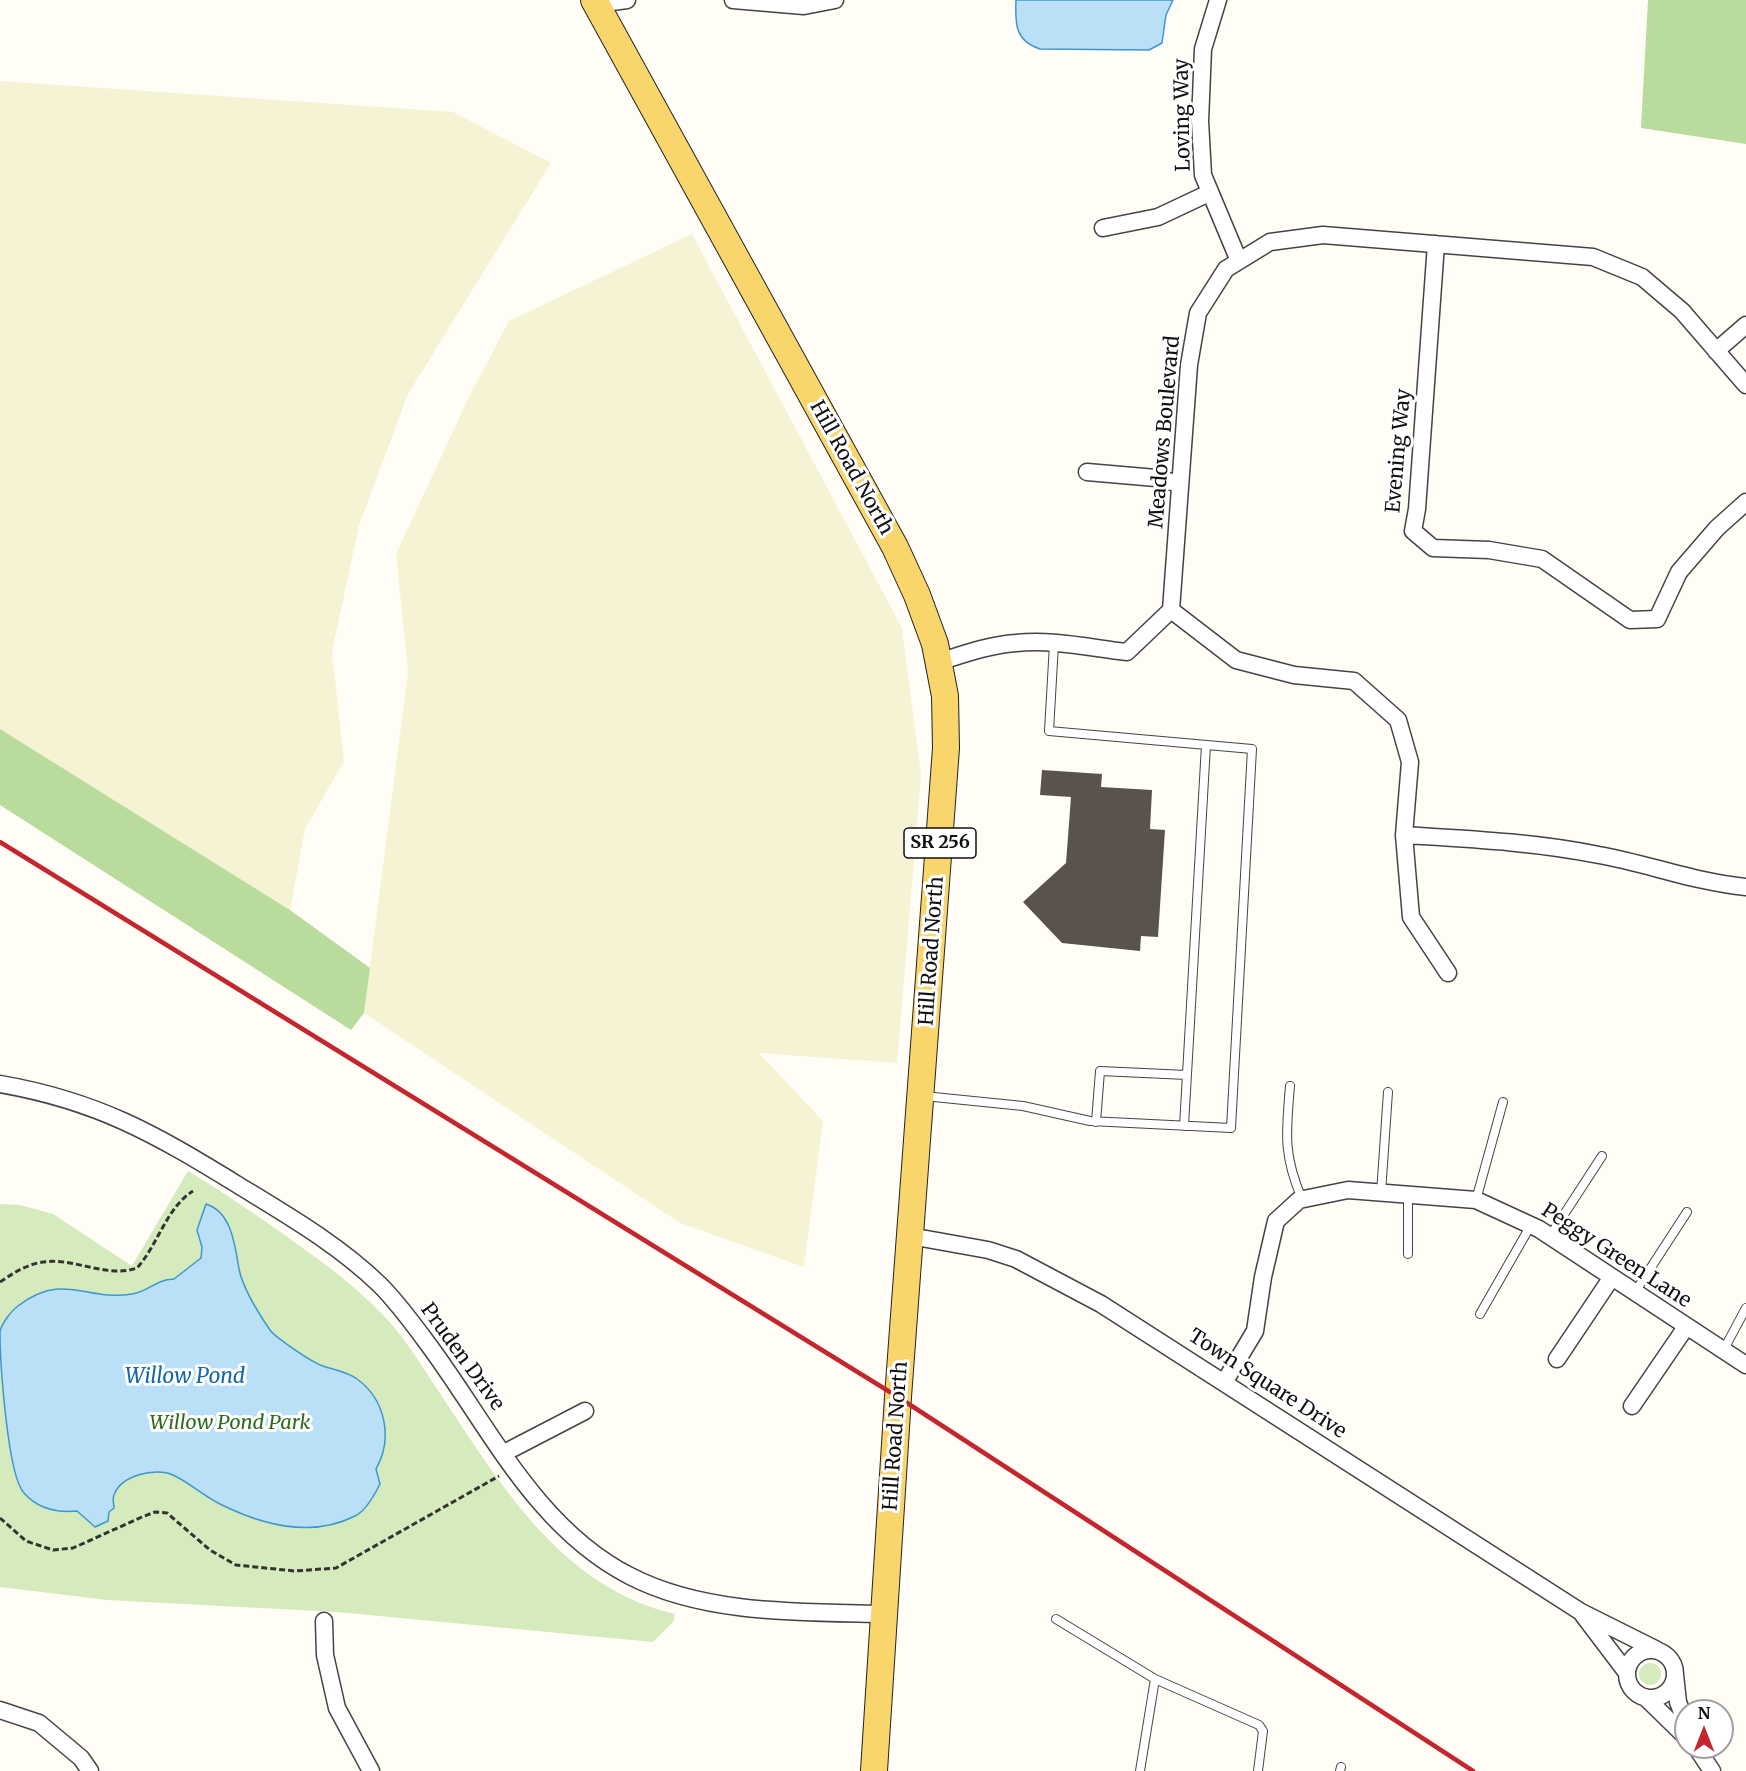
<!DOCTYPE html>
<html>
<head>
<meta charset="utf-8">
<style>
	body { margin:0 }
	#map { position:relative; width:1746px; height:1771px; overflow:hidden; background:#fffdf5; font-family:Merriweather,serif }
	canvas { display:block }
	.north { position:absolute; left:1674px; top:1699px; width:60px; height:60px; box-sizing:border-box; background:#fff; border:2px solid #a0a0a0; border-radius:50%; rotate:0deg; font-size:16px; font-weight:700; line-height:24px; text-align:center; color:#111 }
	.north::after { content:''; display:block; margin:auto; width:21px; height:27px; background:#c4262e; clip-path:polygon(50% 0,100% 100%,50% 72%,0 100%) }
</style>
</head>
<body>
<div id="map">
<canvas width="1746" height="1771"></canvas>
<div class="north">N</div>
</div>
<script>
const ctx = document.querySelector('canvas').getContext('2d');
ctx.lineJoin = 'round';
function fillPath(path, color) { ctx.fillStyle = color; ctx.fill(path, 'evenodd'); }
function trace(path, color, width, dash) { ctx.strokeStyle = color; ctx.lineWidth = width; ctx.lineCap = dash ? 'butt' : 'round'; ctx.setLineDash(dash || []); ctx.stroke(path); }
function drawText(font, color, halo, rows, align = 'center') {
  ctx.font = font + ' Merriweather,serif'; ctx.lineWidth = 6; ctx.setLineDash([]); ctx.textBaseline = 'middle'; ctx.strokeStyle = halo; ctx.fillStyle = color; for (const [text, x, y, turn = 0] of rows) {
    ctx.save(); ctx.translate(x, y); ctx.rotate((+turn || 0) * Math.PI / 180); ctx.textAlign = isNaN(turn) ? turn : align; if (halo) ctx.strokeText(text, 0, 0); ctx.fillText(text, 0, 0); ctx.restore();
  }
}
fillPath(new Path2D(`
	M0,81l453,31 98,51 -143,231 -49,131 -27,127 12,109 -39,68 -15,81 -290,-181z
	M692,234l210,394 19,147 -24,288 -138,-10 64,68 -19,146 -124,-44 -316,-210 44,-341 -12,-118 72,-155 41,-78z`), '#f6f3d4');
fillPath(new Path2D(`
	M188,1171c29,17 56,36 84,55 39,28 79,55 113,91 19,20 35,46 50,69 62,92 123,201 240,228l-2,8 -20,20 -316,-30 -230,-12 -107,-13v-383l20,1 33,9 79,52z
	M1639 1674a11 11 0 1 1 22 0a11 11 0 1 1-22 0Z`), '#d5ebbd');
fillPath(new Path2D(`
	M1648,0h98v144l-105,-16z
	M0,729l290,181 80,58 -6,45 -13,17 -351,-225z`), '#b9dc9c');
const water = new Path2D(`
	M1173,0l-7,15 -4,28 -13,7 -109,-1c-25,-8 -25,-25 -24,-49z
	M206,1204c26,8 29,42 33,65 4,19 20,45 31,61 6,8 43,33 53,36 11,4 25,6 34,13 29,21 36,60 19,90l4,15c-5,10 -14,27 -25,32 -43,22 -93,9 -135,-12 -16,-8 -30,-21 -47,-29 -17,-8 -52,0 -59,20 -2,4 0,8 0,13l-5,4 -1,9 -13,6 -18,-16c-21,2 -39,-2 -53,-18 -17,-18 -24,-135 -24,-161 1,-8 12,-22 18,-26 46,-35 69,-4 114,-12 18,-3 22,-14 42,-15l27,-21 1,-11 -5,-17z`);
fillPath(water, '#b9e0f7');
trace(water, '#3f96cf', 1.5);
fillPath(new Path2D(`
	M1042,770l60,4 -1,13 51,3 -2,39 15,1 -7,107 -17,-1 -1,15 -78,-8 -39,-41 43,-39 5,-66 -31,-2z`), '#5a524d');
const lane = new Path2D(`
	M1290,1086c-4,47 -7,69 12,113
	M924,1096l99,10 67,15 141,7 21,-379 -203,-18 5,-87
	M1096,1122l4,-51 87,4
	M1184,1126l22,-381
	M1381,1193l7,-101
	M1476,1200l27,-98
	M1550,1236l52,-80
	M1408,1254v-59
	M1635,1292l52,-80
	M1480,1314l51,-89
	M1723,1351l23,-43
	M1056,1619l99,60 -15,92
	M1155,1679l104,46 4,6 -5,40
	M1340,1771l1,-4`);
const street = new Path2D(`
	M733,0l71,6 31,-6
	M1218,0l-15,49 -3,72 3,54 36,86
	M597,4l30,-4
	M1103,228l55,-11 51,-24
	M1436,244l-19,265 -4,22 20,17 56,2 53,9 88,61 27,-1 22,-47 38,-44 29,-26
	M1716,351l30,-26
	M1087,472l69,6 24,6
	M1171,610l65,50 58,15 60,6 44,39 12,42 -6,73 7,82 37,56
	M939,662c25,-8 50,-17 77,-19 36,-4 75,5 111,9l44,-42 18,-245 9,-52 28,-44 44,-27 53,-7 270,22 49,20 40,34 64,74
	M1404,835c65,4 131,7 195,20 50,9 96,27 147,32
	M0,1084c98,17 155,50 238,101 49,30 101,60 142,100 17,17 31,36 45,55 62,82 109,187 205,236 75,39 173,36 256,38
	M910,1236l78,14 28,9 85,45 480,308 76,38
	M1557,1359l55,-82
	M1225,1381l30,-50 8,-54 13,-56 23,-21 49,-10 128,10 63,29 207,136
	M1632,1406l54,-79
	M504,1453l81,-42
	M1583,1615l44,58
	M324,1621l1,34 12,53 34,63
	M1627 1674a24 24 0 1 1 48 0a24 24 0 1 1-48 0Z
	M1675,1675l3,27 8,21
	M1645,1697l41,40
	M0,1710l39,13 42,35 9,13
	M1696,1747l16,24`);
const primary = new Path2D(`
	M594,0l301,547 22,48 18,49 10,52 1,52 -48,649 -24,374`);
trace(lane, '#444', 10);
trace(street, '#444', 19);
trace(primary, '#222', 28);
trace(new Path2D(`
	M0,1282c12,-8 24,-16 38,-19 33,-8 66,16 99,5 21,-23 29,-60 56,-77
	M0,1518l26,23 27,9 20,-2 69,-31 13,-5 12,1 43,37 26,15 59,6 41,-3 163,-92`), '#333', 3, [6, 3]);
trace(lane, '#fff', 8);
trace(street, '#fff', 16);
trace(primary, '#f9d66b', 26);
trace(new Path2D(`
	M0,842l898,555 575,374`), '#c4262e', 4.5);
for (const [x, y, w] of [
	[940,843,72]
]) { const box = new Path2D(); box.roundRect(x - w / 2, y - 15, w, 30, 4.5); ctx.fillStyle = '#fff'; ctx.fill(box); trace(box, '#111', 1.5); }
drawText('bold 18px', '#111', null, [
	["SR 256",940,843]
]);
drawText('20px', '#111', '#fff', [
	["Loving Way",1183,115,-91],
	["Meadows Boulevard",1165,432,-85],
	["Evening Way",1399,451,-85],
	["Hill Road North",851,468,61],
	["Hill Road North",932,951,-86],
	["Peggy Green Lane",1616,1256,33],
	["Pruden Drive",462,1357,54],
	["Town Square Drive",1267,1384,33],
	["Hill Road North",896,1436,-86]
]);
drawText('italic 20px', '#2f6b1f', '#fff', [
	["Willow Pond Park",230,1423]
]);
drawText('italic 21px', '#1768a6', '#fff', [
	["Willow Pond",185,1377]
]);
</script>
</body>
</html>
